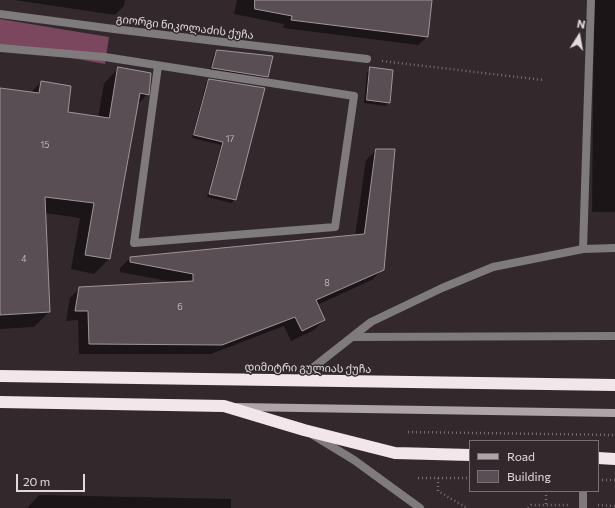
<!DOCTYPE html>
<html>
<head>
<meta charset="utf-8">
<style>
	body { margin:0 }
	#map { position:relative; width:615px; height:508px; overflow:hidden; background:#33292d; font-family:Commissioner,sans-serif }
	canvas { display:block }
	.legend { position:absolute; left:469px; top:440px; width:130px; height:52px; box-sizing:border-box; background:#33292d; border:1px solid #787073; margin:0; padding:5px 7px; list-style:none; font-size:12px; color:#e0dadc }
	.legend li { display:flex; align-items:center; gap:8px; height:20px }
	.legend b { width:20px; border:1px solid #787073 }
	.north { position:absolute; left:559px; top:16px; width:40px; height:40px; -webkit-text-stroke:3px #33292d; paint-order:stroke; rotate:11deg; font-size:11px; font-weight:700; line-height:16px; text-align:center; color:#e0dadc }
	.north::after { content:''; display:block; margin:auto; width:14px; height:18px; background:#e0dadc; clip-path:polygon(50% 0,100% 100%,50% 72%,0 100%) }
	.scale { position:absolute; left:16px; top:474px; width:69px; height:18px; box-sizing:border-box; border:2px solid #e0dadc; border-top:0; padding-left:5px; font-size:12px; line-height:14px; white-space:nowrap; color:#e0dadc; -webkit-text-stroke:3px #33292d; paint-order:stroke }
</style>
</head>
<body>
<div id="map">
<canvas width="615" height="508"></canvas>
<ul class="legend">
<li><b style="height:5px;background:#aea5a9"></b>Road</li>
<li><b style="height:11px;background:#594e53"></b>Building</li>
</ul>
<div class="north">N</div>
<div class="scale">20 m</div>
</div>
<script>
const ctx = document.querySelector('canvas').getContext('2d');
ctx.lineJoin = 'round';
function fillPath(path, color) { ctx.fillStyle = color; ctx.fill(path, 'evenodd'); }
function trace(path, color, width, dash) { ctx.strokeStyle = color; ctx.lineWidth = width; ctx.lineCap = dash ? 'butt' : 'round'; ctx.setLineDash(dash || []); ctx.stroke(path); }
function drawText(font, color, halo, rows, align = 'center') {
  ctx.font = font + ' Commissioner,"Noto Sans Georgian",sans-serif'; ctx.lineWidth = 3; ctx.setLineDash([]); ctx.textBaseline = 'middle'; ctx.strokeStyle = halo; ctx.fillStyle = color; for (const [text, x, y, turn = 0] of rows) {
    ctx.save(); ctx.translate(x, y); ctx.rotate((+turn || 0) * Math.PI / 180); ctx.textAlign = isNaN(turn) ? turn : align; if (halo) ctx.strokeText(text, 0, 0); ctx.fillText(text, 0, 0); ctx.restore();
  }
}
fillPath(new Path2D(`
	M0,19l109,18 -4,27 -105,-19z`), '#7a475e');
fillPath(new Path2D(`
	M14,0h111l-1,6 -9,9z
	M237,0h194l-4,37 -9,8 -135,-17 1,-4 -50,-10z
	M594,0h21v212h-23z
	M217,51l50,25 -3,4 -55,-9 5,-17z
	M119,68l29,26 -11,11 -28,154 -15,15 -23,-5 9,-51 -36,-5 5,99 -15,15 -34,2v-240l30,4 11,-11 25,31 32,5 6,-35z
	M371,69l18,33 -4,4 -21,-3 3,-31z
	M209,80l55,8 -29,112 -4,3 -24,-6 14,-52 -29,-7 14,-55z
	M376,150l7,119 -11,11 -55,25 7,15 -10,10 -23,11 -7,-15 -73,28h-132l-1,-34 -12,1 4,-23 10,-10 93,-6 -53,-10v-4l10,-10 225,-22 11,-76z
	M39,495l192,4v9h-204z`), '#0007');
const building = new Path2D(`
	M255,0h177l-4,37 -137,-17 1,-4 -37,-7z
	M217,50l56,6 -5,21 -56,-9z
	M118,67l33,6 -2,22 -9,-2 -30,166 -25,-4 9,-52 -49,-6 5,115 -50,3v-227l39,5 2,-12 30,5 -3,26 41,6z
	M370,67l23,3 -3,33 -23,-3z
	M209,79l56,9 -29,112 -27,-6 14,-52 -29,-7z
	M376,149h19l-11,121 -68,30 9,20 -23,11 -7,-14 -73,28 -133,-1 -1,-33h-13l4,-24 114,-6v-7l-63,-12v-5l234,-23z`);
fillPath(building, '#594e53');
trace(building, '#a19599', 1);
trace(new Path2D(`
	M382,61l161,19
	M408,432l207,3
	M418,478h52
	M438,478v13l29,17
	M598,480h17
	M546,504v-13
	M598,505l17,1
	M528,508l3,-3h37`), '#776f72', 2.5, [1, 3]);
trace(new Path2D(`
	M0,48l105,9 249,39 -19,131 -201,16 24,-177
	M583,249l8,-249
	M352,337l263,-1
	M296,381l75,-59 71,-34 51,-21 90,-18 32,-1
	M313,435l41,25 66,48
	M583,508v-17`), '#7f7a7c', 8);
trace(new Path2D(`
	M0,14l114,15 253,30`), '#7f7a7c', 8);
trace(new Path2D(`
	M238,407l377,6`), '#aea5a9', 8);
trace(new Path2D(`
	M0,376l615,9
	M0,402l224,4 80,24 91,23 75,2
	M598,458l17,1`), '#f3e6eb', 12);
drawText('9px', '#beb7ba', null, [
	["17",230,139],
	["15",45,145],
	["4",24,259],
	["8",327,283],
	["6",180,307]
]);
drawText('11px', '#e0dadc', '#33292d', [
	["გიორგი ნიკოლაძის ქუჩა",185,27,7],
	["დიმიტრი გულიას ქუჩა",308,368,1]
]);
</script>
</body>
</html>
